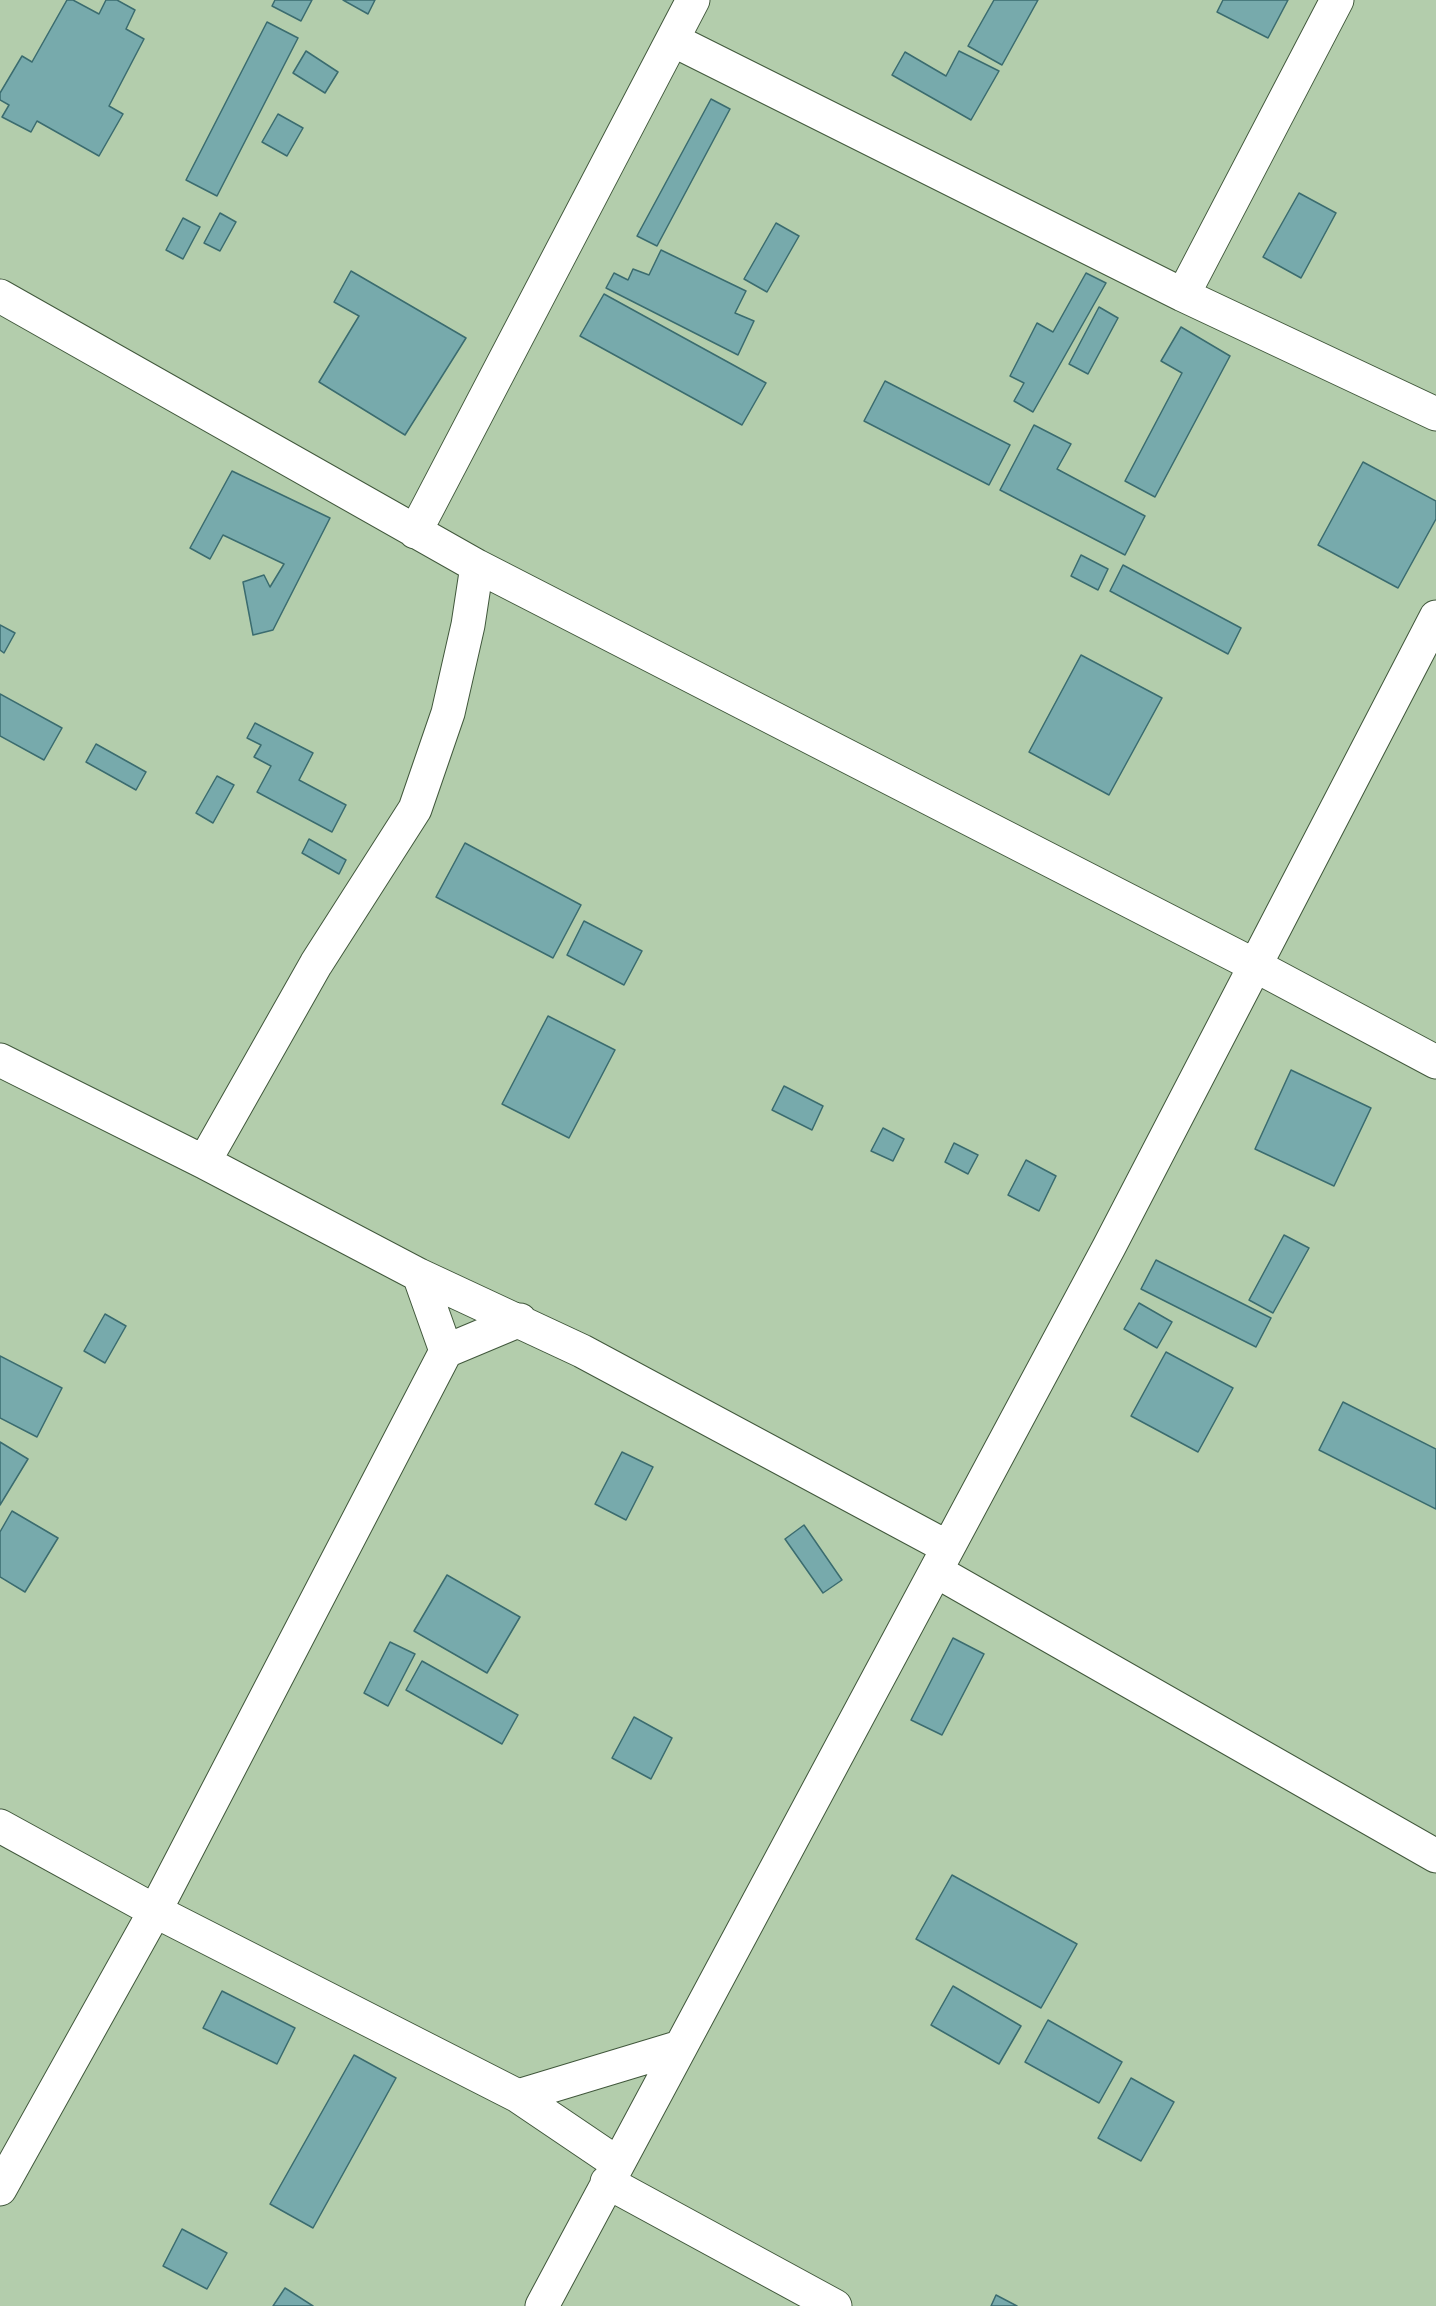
<!DOCTYPE html>
<html>
<head>
<meta charset="utf-8">
<style>
	body { margin:0 }
	canvas { display:block; background:#b3cdac }
</style>
</head>
<body>
<canvas width="1436" height="2306"></canvas>
<script>
const ctx = document.querySelector('canvas').getContext('2d');
ctx.lineJoin = 'round';
function fillPath(path, color) { ctx.fillStyle = color; ctx.fill(path, 'evenodd'); }
function trace(path, color, width, dash) { ctx.strokeStyle = color; ctx.lineWidth = width; ctx.lineCap = dash ? 'butt' : 'round'; ctx.setLineDash(dash || []); ctx.stroke(path); }
const building = new Path2D(`
	M67,0h6l26,14 7,-14h11l18,10 -9,19 18,10 -35,67 14,8 -24,42 -62,-35 -6,11 -29,-15 7,-12 -9,-5v-7l22,-37 10,6z
	M275,0h37l-11,21 -29,-15z
	M343,0h32l-7,14z
	M994,0h44l-36,65 -34,-19z
	M1223,0h65l-20,38 -51,-26z
	M267,22l31,16 -81,158 -31,-16z
	M306,51l32,21 -13,21 -32,-20z
	M959,51l40,20 -28,49 -79,-45 13,-23 41,24z
	M711,99l19,10 -73,137 -20,-10z
	M278,114l25,14 -16,28 -25,-14z
	M1299,193l37,20 -35,65 -38,-21z
	M220,213l16,9 -16,29 -16,-8z
	M183,218l17,9 -17,32 -17,-9z
	M776,223l23,13 -32,56 -23,-13z
	M661,250l85,41 -11,22 19,8 -16,34 -132,-67 8,-15 14,7 5,-11 16,6z
	M351,271l115,67 -61,97 -86,-53 40,-66 -25,-14z
	M1086,273l20,10 -73,129 -19,-11 10,-18 -14,-7 27,-53 16,9z
	M604,294l162,89 -24,42 -162,-89z
	M1099,307l19,11 -30,56 -19,-10z
	M1181,327l49,29 -75,141 -30,-16 57,-108 -21,-12z
	M885,381l125,64 -21,40 -125,-64z
	M1034,425l37,19 -14,25 88,47 -20,39 -125,-65z
	M1363,462l73,39v18l-38,69 -80,-43z
	M232,471l98,47 -57,112 -20,5 -10,-53 21,-7 6,12 14,-23 -61,-29 -13,24 -20,-11z
	M1081,555l27,14 -10,21 -27,-14z
	M1123,565l118,63 -13,26 -118,-63z
	M0,625l15,8 -11,20 -4,-3z
	M1081,655l81,43 -53,97 -80,-43z
	M0,694l62,34 -18,32 -44,-24z
	M255,723l58,30 -14,27 47,25 -14,27 -75,-40 14,-26 -17,-9 7,-12 -14,-7z
	M96,744l50,28 -10,18 -50,-28z
	M217,776l17,9 -21,38 -17,-10z
	M309,839l37,21 -7,14 -37,-21z
	M465,843l116,62 -28,53 -117,-61z
	M584,921l58,30 -18,34 -57,-30z
	M548,1016l67,34 -46,88 -67,-34z
	M1291,1070l80,38 -37,78 -79,-37z
	M784,1086l39,20 -11,24 -40,-20z
	M883,1128l21,11 -11,22 -22,-10z
	M954,1143l24,12 -10,19 -23,-12z
	M1026,1160l30,16 -17,35 -31,-16z
	M1284,1235l25,13 -36,65 -24,-13z
	M1156,1260l115,58 -15,29 -115,-58z
	M1139,1303l33,19 -15,26 -33,-19z
	M105,1314l21,12 -21,37 -21,-12z
	M1166,1352l67,36 -35,64 -67,-36z
	M0,1356l62,32 -25,49 -37,-19z
	M1343,1402l93,47v60l-117,-59z
	M0,1442l28,17 -28,46z
	M622,1452l31,15 -27,53 -31,-16z
	M12,1511l46,27 -33,54 -25,-15v-45z
	M804,1525l38,55 -19,13 -38,-54z
	M447,1575l73,42 -33,56 -73,-42z
	M953,1638l31,16 -42,81 -31,-15z
	M390,1642l25,12 -27,52 -24,-13z
	M422,1661l96,54 -16,29 -96,-54z
	M634,1717l38,21 -21,41 -39,-21z
	M952,1875l125,69 -36,64 -125,-69z
	M953,1986l68,40 -22,38 -68,-39z
	M222,1991l73,37 -18,36 -74,-36z
	M1048,2020l74,42 -23,41 -74,-41z
	M354,2055l42,23 -83,150 -43,-24z
	M1131,2078l43,24 -33,59 -43,-23z
	M182,2229l45,24 -20,36 -44,-23z
	M285,2288l28,18h-40z
	M996,2295l21,11h-26z`);
fillPath(building, '#77aaac');
trace(building, '#3b6c6f', 1.5);
const street = new Path2D(`
	M673,40l510,255 253,119
	M1183,295l154,-295
	M0,296l477,270 779,400 180,96
	M415,532l278,-532
	M0,1060l204,102 215,113 163,76 365,196
	M204,1162l112,-198 99,-155 33,-96 20,-88 9,-59
	M419,1275l27,76
	M936,1571l500,285
	M0,1826l155,85 363,185 99,67
	M518,2096l162,-49
	M607,2182l228,124
	M0,2189l155,-278 291,-560 74,-31
	M542,2306l567,-1059 327,-630`);
trace(street, '#41583c', 35);
trace(street, '#fff', 33);
</script>
</body>
</html>
